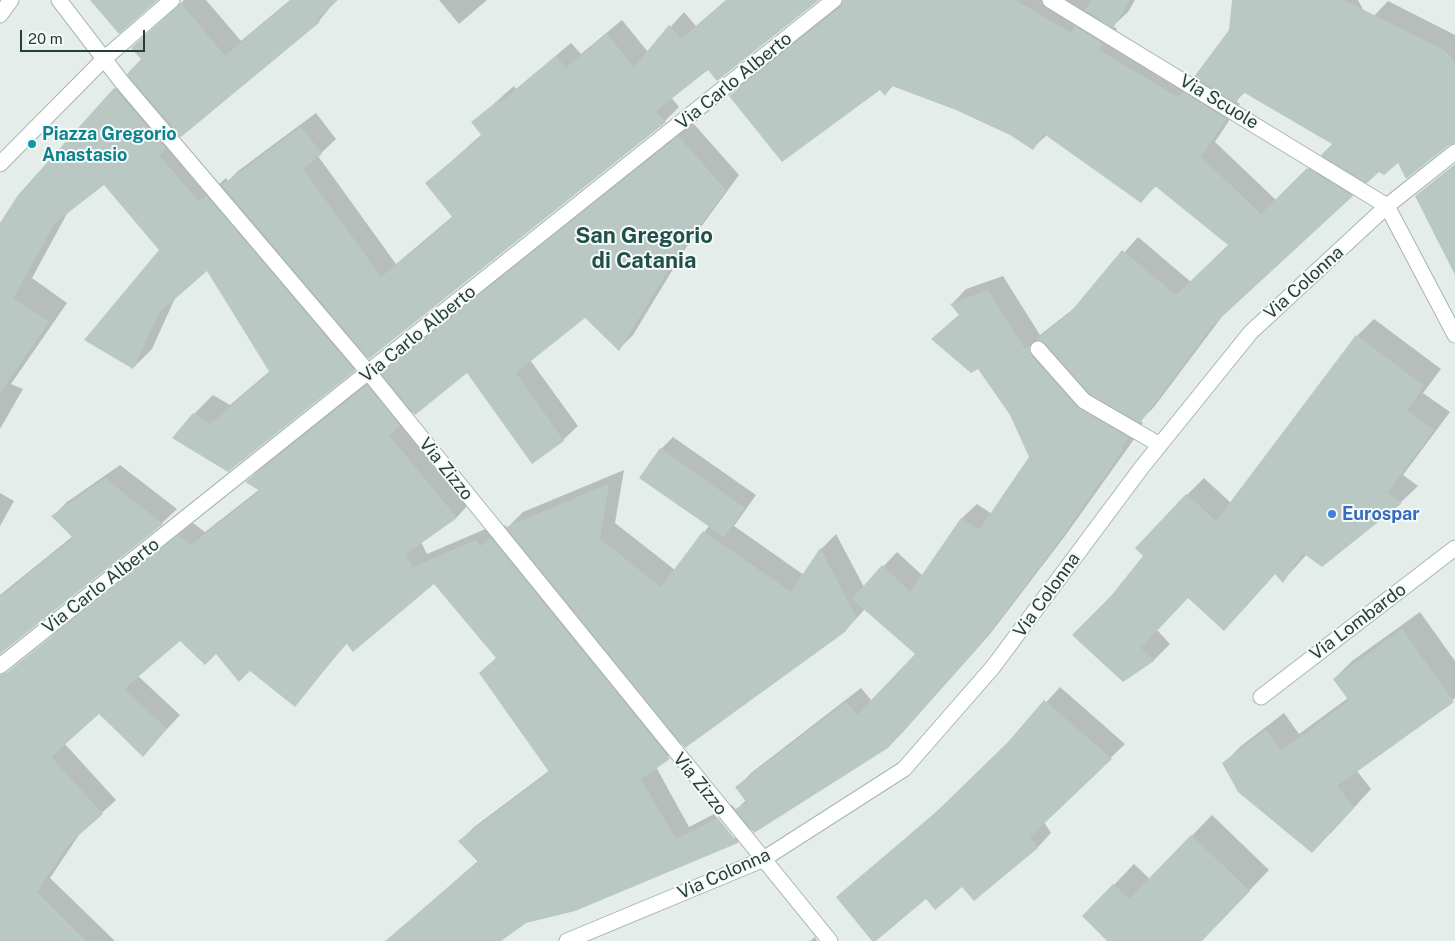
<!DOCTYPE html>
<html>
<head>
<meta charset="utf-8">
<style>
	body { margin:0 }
	#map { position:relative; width:1455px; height:941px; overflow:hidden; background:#e5edea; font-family:"Public Sans",sans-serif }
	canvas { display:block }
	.scale { position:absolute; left:20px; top:30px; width:125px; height:22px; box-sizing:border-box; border:2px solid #253e3a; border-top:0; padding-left:6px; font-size:15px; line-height:18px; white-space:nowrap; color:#253e3a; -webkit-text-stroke:4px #f5faf8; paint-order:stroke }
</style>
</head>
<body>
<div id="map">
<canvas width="1455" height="941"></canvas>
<div class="scale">20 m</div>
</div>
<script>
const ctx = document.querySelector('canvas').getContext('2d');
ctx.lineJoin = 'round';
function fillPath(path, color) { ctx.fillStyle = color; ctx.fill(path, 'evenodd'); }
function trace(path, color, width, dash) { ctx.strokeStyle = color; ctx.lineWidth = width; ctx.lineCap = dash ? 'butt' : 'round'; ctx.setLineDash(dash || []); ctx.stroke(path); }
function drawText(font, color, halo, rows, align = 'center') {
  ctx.font = font + ' "Public Sans",sans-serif'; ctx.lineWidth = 4; ctx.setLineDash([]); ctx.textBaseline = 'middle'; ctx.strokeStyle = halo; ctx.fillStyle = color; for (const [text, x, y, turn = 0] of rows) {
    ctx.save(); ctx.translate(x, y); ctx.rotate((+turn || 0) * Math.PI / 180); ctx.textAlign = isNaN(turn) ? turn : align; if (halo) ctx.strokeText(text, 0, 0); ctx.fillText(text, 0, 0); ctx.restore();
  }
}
fillPath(new Path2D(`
	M184,0h22l35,41 49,-41h46l-17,21 -140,116 40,47 7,-6 2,3 10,-10 78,-58 20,26 -18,17 78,108 57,-48 -26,-33 55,-49 -9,-12 41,-36 2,3 55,-46 10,11 41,-34 26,32 36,-40 12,14 30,-26h91l-109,68 -37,29 8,10 -14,14 -297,235 -14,14 -126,100 -34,-56 19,-19 17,10 40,-34 -62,-102 -32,27 -24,53 -19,19 28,-118 -57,-66 -35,26 -37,68 35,25 -56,81 12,5 -23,40v-204l19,-30 123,-136 -9,-11z
	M439,0h48l-28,24z
	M844,0h291l-7,12 -15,14 4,3 -4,7 80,48 37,-53 4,-31h124l11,21 19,-20 67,34v88l-56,38 -20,10 -155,143 -70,93 -14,14 3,2 -8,11 2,1 -72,101 -75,98 -87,98 -15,15 -136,81 -14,14 -163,68 -50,12 -25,19h-114l92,-80 -18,-20 14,-14 76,-57 -69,-97 16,-16 -63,-74 -87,60 -52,62 -45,-36 -34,-17 -36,-13 -43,36 43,40 -37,40 -44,-43 -35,31 52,57 -35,32 -31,46 65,63h-111l-4,-31v-215l55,-62 138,-110 12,9 55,-43 -13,-7 13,-13 121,-97 1,2 15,-15 296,-236 46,52 -52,71 -54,89 -14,14 -34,-33 -55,44 48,66 -15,14 -96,-69 -53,40 -11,11 67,81 -13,14 -36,25 6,12 63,-27 5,6 10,-8 2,3 16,-16 101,-42 -9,53 60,47 34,-44 -48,-77 12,-12 83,58 -22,31 70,49 17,-26 15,-15 28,53 33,-35 26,24 39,-58 15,-14 15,10 38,-57 -19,-42 -33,-48 -46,-28 28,-25 -8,-10 14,-15 37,-13 37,59 37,-29 61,-69 53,45 38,-37 -73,-59 -15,15 -94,-66 -14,13 -22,-14 -55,-25 -62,-24 -9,9 -5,-6 -149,8 14,-15 97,-77zM1245,92l89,52 -58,56 -61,-58 25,-38 -4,-3zM865,609l52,45 -45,47 -11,-13 -110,85 -14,15 9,12 -10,10 -4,-5 -16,8 20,25h-3l-19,-24 -25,13 -33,-60 27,-24 161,-111z
	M1374,319l67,50 -18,24 27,19 -47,63 15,11 -17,16 -94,52 -24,27 -7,-8 -35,39 -52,-16 -32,34 13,14 -16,16 -31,21 -12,-83 34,-42 42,-61 17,-17 27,25 126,-167z
	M120,465l57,44 -15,14 -140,112 -22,-12v-28l73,-59 -20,-20 14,-14z
	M0,493l14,8 -14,25z
	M1420,612l35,49v37l-98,73 14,18 -41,45 -107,-70 18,-18 43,-33 15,21 49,-36 -14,-19 18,-18z
	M1060,687l65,57 -81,78 7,11 -14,15 -74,38 -37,11h-88l113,-98 60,-58z
	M1212,815l57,55 -68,71h-92l-25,-25 50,-52 16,15z
	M815,937l2,4h-7z`), '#0003');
fillPath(new Path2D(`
	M90,0h68l-39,34z
	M291,0h47l-21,19 3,3 -139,115 -54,-63 14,-15 -10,-11 50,-45 44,53z
	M727,0h92l-102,81 -9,-11 -52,41 10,11 -297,237 -147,-174 79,-58 21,27 -19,15 78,108 72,-59 -28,-35 57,-47 -11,-14 28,-22 2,2 55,-46 10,12 41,-34 27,33 35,-42 12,14z
	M843,0h172l56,33 4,-7 28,18 -4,6 80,48 4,-6 43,27 -25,38 60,57 46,-46 46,28 -141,130 -72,97 -50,-29 -45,-51 -9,-3 32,-25 54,-65 54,45 52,-50 -73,-59 -14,17 -97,-69 -11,16 -23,-15 -54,-25 -64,-24 -7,10 -5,-6 -98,72 -53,-66 111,-89z
	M1091,0h39l-17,28 -28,-18z
	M1232,0h112l100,50 11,12v81l-6,2 -43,34 -8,-16 -14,12 -5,-3 -12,11 -46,-28 11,-11 -89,-52 -7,11 -42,-26 35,-47z
	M114,88l52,61 -7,6 40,47 8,-6 148,175 -127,101 -56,-34 21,-25 17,11 60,-51 -63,-102 -48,42 -26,56 -49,-29 75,-90 -55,-65 -49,38 -42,75 36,24 -49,71v-170l18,-28z
	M678,136l48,54 -53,72 -54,89 -34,-33 -69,55 48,68 -32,23 -65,-91 -52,42 -34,-42z
	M1455,164v111l-40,-79z
	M988,290l37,59 5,-4 1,10 46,52 52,31 -8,11 2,1 -72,102 -76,99 -87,97 -134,85 -19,-24 12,-6 -12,-16 111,-85 11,13 58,-61 -63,-55 30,-34 28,27 51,-74 18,12 50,-73 -19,-42 -32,-46 -7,4 -40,-34 28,-24 -9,-11z
	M1356,335l68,51 -17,24 27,20 -47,63 15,10 -80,64 -19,-14 -20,30 -8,-9 -51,57 -36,-33 -47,50 13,13 -31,21 -51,-47 38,-38 33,-41 -8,-8 51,-54 30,27z
	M367,385l33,41 -11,9 68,83 -51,36 7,13 63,-27 5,6 10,-8 179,221 -29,20 35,60 42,-21 20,25 -163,68 -49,12 -25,18h-116l93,-79 -20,-21 91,-69 -70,-99 17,-15 -62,-74 -81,68 -7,-9 -51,64 -45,-36 -11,11 -23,-28 -11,11 -25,-24 -56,48 43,40 -24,28 -44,-43 -48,43 52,57 -33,29 -33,49 49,49h-86v-266l6,-2 172,-138 13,10 69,-54 -15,-9z
	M660,448l85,60 -21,29 -85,-59z
	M105,478l58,46 -163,130v-57l73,-59 -22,-22z
	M609,484l-9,55 61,48 42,-56 88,61 29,-44 36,69 -11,15 -160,116 -179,-221z
	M1402,629l52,73 -117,84 17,22 -42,45 -74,-61 -16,-29 44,-33 15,21 68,-50 -16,-22z
	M1044,700l68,59 -82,78 8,11 -64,53 -12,-14 -27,23 -9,-11 -50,42h-4l-36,-44 99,-84 73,-71z
	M1191,835l59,56 -48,50h-95l-25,-25 31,-32 16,15z`), '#bac8c4');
const minor = new Path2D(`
	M59,0l62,81 248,292 461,568
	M1050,0l337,206 68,129
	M0,15l11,-15
	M0,164l105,-106 67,-58
	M1038,349l46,52 76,44
	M0,666l834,-666
	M1261,697l194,-149
	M567,941l195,-81 142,-91 89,-102 149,-200 109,-135 136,-126 68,-54`);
trace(minor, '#a8b5b2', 17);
trace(minor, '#fff', 15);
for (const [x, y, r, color] of [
	[32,144,5,"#0f9aa8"],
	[1332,514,5,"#3f7fe0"]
]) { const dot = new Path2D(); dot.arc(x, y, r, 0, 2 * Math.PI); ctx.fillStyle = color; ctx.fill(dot); trace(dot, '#f5faf8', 2); }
drawText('18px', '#253e3a', '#f5faf8', [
	["Via Carlo Alberto",734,81,-39],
	["Via Scuole",1219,102,31],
	["Via Colonna",1304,283,-42],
	["Via Carlo Alberto",418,334,-39],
	["Via Zizzo",446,469,51],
	["Via Carlo Alberto",101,586,-38],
	["Via Colonna",1047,595,-54],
	["Via Lombardo",1358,622,-37],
	["Via Zizzo",700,784,51],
	["Via Colonna",724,874,-24]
]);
drawText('bold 18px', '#0d838f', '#f5faf8', [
	["Piazza Gregorio",42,134],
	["Anastasio",42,155]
], 'left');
drawText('bold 18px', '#366cbe', '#f5faf8', [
	["Eurospar",1342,514]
], 'left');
drawText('bold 22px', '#21504a', '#f5faf8', [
	["San Gregorio",644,236],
	["di Catania",644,261]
]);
</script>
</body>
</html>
